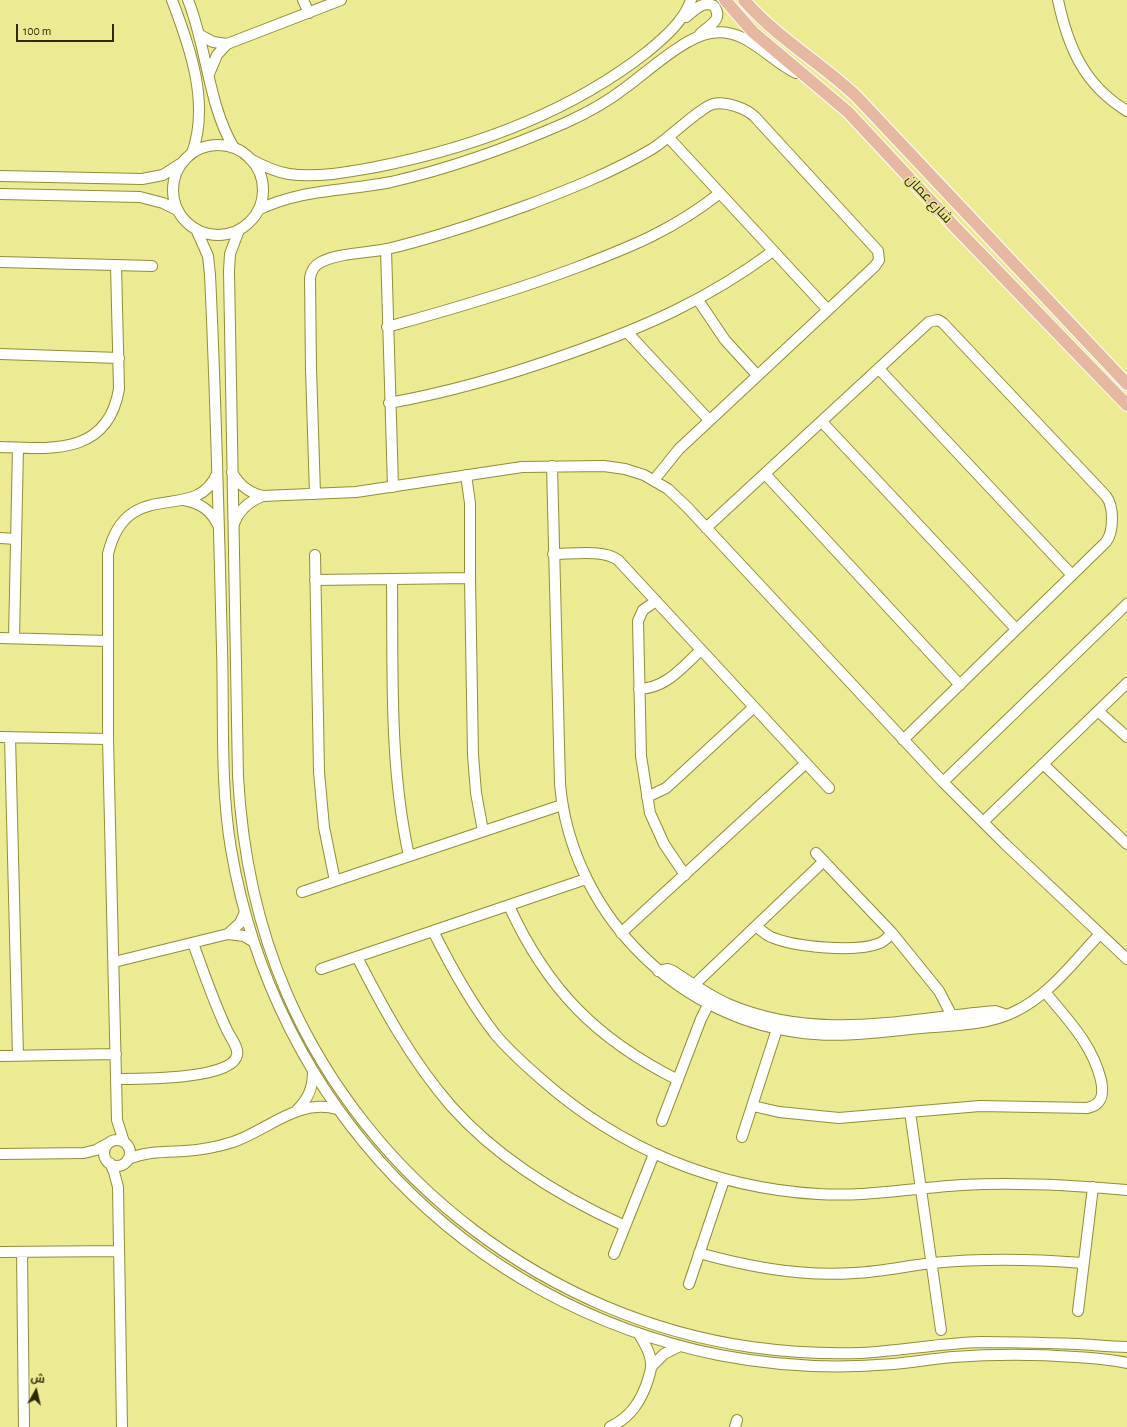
<!DOCTYPE html>
<html>
<head>
<meta charset="utf-8">
<style>
	body { margin:0 }
	#map { position:relative; width:1127px; height:1427px; overflow:hidden; background:#ecea93; font-family:"Alegreya Sans",Cairo,sans-serif }
	canvas { display:block }
	.north { position:absolute; left:16px; top:1371px; width:40px; height:40px; -webkit-text-stroke:3px #ecea93; paint-order:stroke; rotate:8deg; font-size:11px; font-weight:700; line-height:16px; text-align:center; color:#2b2a05 }
	.north::after { content:''; display:block; margin:auto; width:14px; height:18px; background:#2b2a05; clip-path:polygon(50% 0,100% 100%,50% 72%,0 100%) }
	.scale { position:absolute; left:16px; top:24px; width:98px; height:18px; box-sizing:border-box; border:2px solid #2b2a05; border-top:0; padding-left:5px; font-size:12px; line-height:14px; white-space:nowrap; color:#2b2a05; -webkit-text-stroke:3px #ecea93; paint-order:stroke }
</style>
</head>
<body>
<div id="map">
<canvas width="1127" height="1427"></canvas>
<div class="north">ش</div>
<div class="scale">100 m</div>
</div>
<script>
const ctx = document.querySelector('canvas').getContext('2d');
ctx.lineJoin = 'round';
function trace(path, color, width, dash) { ctx.strokeStyle = color; ctx.lineWidth = width; ctx.lineCap = dash ? 'butt' : 'round'; ctx.setLineDash(dash || []); ctx.stroke(path); }
function drawText(font, color, halo, rows, align = 'center') {
  ctx.font = font + ' "Alegreya Sans",Cairo,sans-serif'; ctx.lineWidth = 3; ctx.setLineDash([]); ctx.textBaseline = 'middle'; ctx.strokeStyle = halo; ctx.fillStyle = color; for (const [text, x, y, turn = 0] of rows) {
    ctx.save(); ctx.translate(x, y); ctx.rotate((+turn || 0) * Math.PI / 180); ctx.textAlign = isNaN(turn) ? turn : align; if (halo) ctx.strokeText(text, 0, 0); ctx.fillText(text, 0, 0); ctx.restore();
  }
}
const minor = new Path2D(`
	M172,0c18,47 38,104 20,153
	M188,0c19,47 20,105 46,148
	M303,0l6,13
	M1058,0c10,47 26,85 69,111
	M686,17c9,-7 17,-17 28,-11 10,14 -5,19 -14,28
	M200,35l13,7 14,2
	M209,74l8,-19 10,-11 114,-44
	M669,138l159,172
	M173 190a45 45 0 1 1 90 0a45 45 0 1 1-90 0Z
	M250,159c13,7 25,13 39,15 28,4 60,-2 87,-7 96,-19 193,-54 271,-115 17,-14 37,-31 44,-52
	M0,176l142,3 21,-4 17,-11
	M0,194l140,3 23,6 14,7
	M258,210c41,-21 89,-19 133,-28 57,-13 121,-36 174,-59 22,-10 42,-21 60,-35 22,-16 61,-52 86,-55 35,-6 56,26 85,40
	M196,229l12,27 2,19c6,124 9,249 12,374 2,67 -2,134 9,200 43,255 234,455 488,506 57,11 116,14 174,9 20,-2 40,-5 60,-7 41,-3 82,-3 122,0 18,1 35,2 52,6
	M239,230l-9,24 -1,17 9,505c4,75 19,149 49,218 82,188 262,324 464,353 36,5 73,7 109,6 41,-2 81,-10 121,-11 33,0 65,1 97,2 17,1 33,3 49,3
	M386,249l7,238
	M0,262l152,4
	M698,300l27,40 32,35
	M387,327c66,-18 128,-36 191,-60 55,-21 95,-37 142,-74
	M627,332l82,88
	M0,354l119,4
	M879,369l193,206
	M389,403c62,-11 120,-28 179,-49 77,-27 139,-54 205,-103
	M822,422l194,207
	M0,447c52,2 108,8 119,-58l-3,-124
	M552,466l8,318c11,125 112,231 236,248 38,6 76,1 114,-3 34,-4 73,-2 104,-17 35,-16 60,-51 86,-78
	M232,472c7,13 17,21 31,24l93,-4 166,-25 82,-1 21,3 19,6 24,14 19,18 256,275 62,62 122,115
	M466,475l4,28v75l3,177 3,38 7,38
	M766,475l194,210
	M315,494l-4,-125 -1,-91c1,-7 5,-13 11,-16 18,-9 46,-9 66,-13 48,-11 94,-27 141,-44 42,-16 85,-33 124,-56 15,-9 49,-42 61,-45 12,-3 33,4 42,13l123,134 1,9 -4,6 -196,183 -25,31
	M184,500c16,3 27,10 34,25
	M234,524c5,-15 16,-23 29,-28
	M706,528l223,-206 9,-2 5,3 163,173c8,10 8,35 0,46l-203,198
	M0,538l16,1
	M553,554c18,0 51,-5 65,6l211,228
	M315,555l4,217 5,55 11,54
	M392,579c1,93 -3,186 17,277
	M315,580l155,-2
	M656,601l-13,9 -5,11 3,135 9,57 14,31 21,31
	M0,638l108,3
	M14,638l4,-190
	M639,689c28,-1 43,-22 62,-39
	M1098,711l29,26
	M0,737l108,2
	M10,737l8,319
	M1043,764l84,80
	M943,782l184,-178
	M647,797l19,-9 11,-10 77,-71
	M983,822l144,-139
	M816,853l76,80 47,58 13,25
	M302,892l260,-87
	M509,906c38,83 87,133 169,174
	M756,926c5,4 9,8 15,11 24,10 85,16 109,6 5,-2 8,-6 12,-10
	M433,931c18,36 37,71 62,103 14,17 30,31 46,45 78,69 173,109 277,115 48,3 96,-6 144,-9 55,-3 110,0 165,5
	M621,933l185,-170
	M228,934l12,-11 5,-11
	M357,957c27,53 55,104 94,149 47,53 110,91 174,120
	M114,962l114,-28 16,2 10,6
	M321,969l265,-90
	M658,971l10,-2 5,2c18,12 35,24 55,33 89,38 175,15 267,7l12,4
	M694,985l130,-124
	M0,1056l116,-2
	M116,1079c21,0 117,1 121,-24 2,-8 -8,-19 -11,-27 -13,-28 -23,-57 -33,-85
	M753,1106l26,6 60,6 141,-12 107,2c15,-3 17,-13 14,-28 -9,-36 -33,-60 -56,-88
	M297,1110c11,-11 16,-22 16,-38
	M910,1112l31,218
	M662,1121l39,-102 8,-16
	M742,1137l35,-108
	M104 1153a13 13 0 1 1 26 0a13 13 0 1 1-26 0Z
	M124,1142l-7,-22 -9,-381v-185c19,-80 87,-29 109,-80
	M0,1154l84,-1 12,-3 11,-6
	M128,1159c19,-8 37,-7 57,-8 16,-1 32,-4 48,-9 35,-12 65,-44 104,-33
	M110,1163l4,9 4,15 4,240
	M0,1252l119,-1
	M22,1252l2,175
	M699,1253c50,14 103,24 155,20 26,-1 52,-7 78,-10 51,-5 101,-4 151,0
	M614,1254l40,-100
	M689,1284l35,-104
	M1078,1311l15,-124
	M652,1366l12,-12 16,-8
	M610,1427c21,-10 31,-26 38,-47 1,-5 4,-11 3,-16 0,-11 -7,-22 -13,-31
	M735,1427l2,-7`);
const major = new Path2D(`
	M725,0l28,32 95,80 108,116 171,177
	M744,0c33,38 77,63 113,97l270,287`);
trace(minor, '#918e37', 12);
trace(major, '#fff', 14);
trace(minor, '#fff', 10);
trace(major, '#e6b8a1', 12);
drawText('14px', '#2b2a05', '#ecea93', [
	["شارع عمان",929,199,47]
]);
</script>
</body>
</html>
